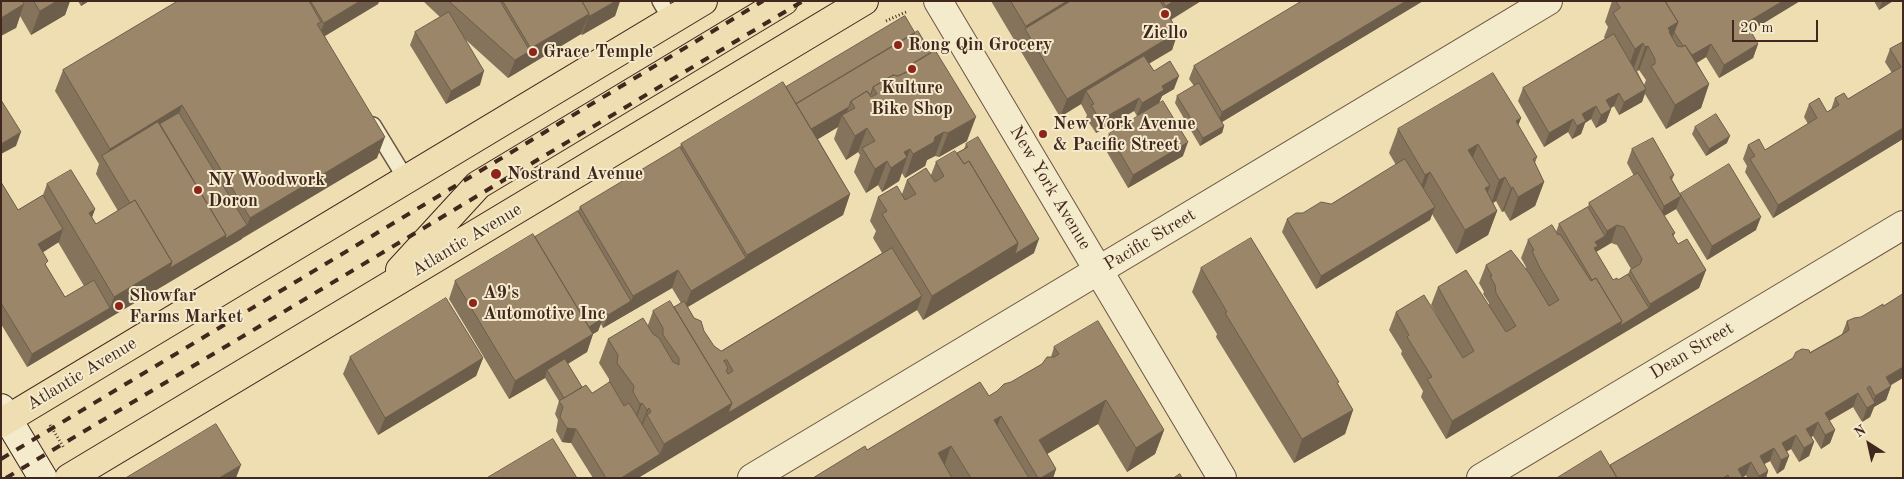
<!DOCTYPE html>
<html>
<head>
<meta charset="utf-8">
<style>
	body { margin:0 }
	#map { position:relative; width:1904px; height:479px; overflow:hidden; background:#eedeb1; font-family:"Old Standard TT",serif }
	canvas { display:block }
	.frame { position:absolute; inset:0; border:2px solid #41271d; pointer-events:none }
	.north { position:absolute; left:1844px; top:419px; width:50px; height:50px; -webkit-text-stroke:4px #f4eacc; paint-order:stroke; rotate:325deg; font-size:14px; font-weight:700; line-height:20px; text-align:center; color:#41271d }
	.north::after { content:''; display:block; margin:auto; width:18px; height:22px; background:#41271d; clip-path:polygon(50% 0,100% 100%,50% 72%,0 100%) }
	.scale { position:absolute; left:1732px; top:20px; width:86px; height:22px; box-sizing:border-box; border:2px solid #41271d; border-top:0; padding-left:6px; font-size:15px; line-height:18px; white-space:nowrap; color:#41271d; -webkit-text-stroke:4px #f4eacc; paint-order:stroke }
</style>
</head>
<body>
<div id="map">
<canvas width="1904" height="479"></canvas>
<div class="frame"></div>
<div class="north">N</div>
<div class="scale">20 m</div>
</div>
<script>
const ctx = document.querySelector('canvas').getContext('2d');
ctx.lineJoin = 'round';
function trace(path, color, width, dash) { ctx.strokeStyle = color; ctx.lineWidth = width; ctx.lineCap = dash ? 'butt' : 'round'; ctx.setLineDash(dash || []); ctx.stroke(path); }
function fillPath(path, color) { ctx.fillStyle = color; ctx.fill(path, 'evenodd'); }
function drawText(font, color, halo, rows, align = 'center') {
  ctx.font = font + ' "Old Standard TT",serif'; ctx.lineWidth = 4; ctx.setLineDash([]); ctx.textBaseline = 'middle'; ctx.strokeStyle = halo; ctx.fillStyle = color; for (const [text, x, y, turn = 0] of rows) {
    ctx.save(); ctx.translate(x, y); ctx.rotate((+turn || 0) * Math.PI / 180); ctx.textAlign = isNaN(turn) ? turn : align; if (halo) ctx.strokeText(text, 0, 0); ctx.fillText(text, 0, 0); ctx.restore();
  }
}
const service = new Path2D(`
	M660,1l11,19
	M373,125l33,54`);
const minor = new Path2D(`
	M938,1l284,477
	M752,478l796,-477
	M1481,478l422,-253`);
const secondary = new Path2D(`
	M1,408l42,70`);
const primary = new Path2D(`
	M400,270l78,-85 306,-184
	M1,423l702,-422
	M69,478l795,-477`);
trace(service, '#6c5542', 18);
trace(minor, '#6c5542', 30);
trace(secondary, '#41271d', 30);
trace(primary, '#41271d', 30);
trace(new Path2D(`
	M886,21l20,-9
	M50,425l14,23`), '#41271d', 3, [1, 2.5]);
trace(service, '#f4eacc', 15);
trace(minor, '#f4eacc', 28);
trace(secondary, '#f4eacc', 28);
trace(primary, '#eedeb1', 28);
trace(new Path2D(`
	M1,459l762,-458
	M6,478l797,-477`), '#41271d', 4, [9, 9]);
fillPath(new Path2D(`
	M1,1h69l-5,14 -34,20 -11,-19 -4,12z
	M78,1h11l-8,5z
	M178,1h201l-1,3 -53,32 52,122 -350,209 -26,-43v-142l17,28 25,-15 4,-11 48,25 -3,8 4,7 22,-13 -22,-37 3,-10 -44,-73 8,-21zM58,242l26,44 -19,11 -19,-31 -3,-14z
	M423,1h197l-5,15 -33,19 -1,-1 -73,44 -42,-38 14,45 -34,19 -36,-59 5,-13 25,-15z
	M991,1h210l-30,19 7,12 -6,18 -23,13 5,8 20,18 -12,7 -3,7 -22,13 -3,-5 -38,22 -10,-15 1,-3 -6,-11 -21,13z
	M1297,1h126l-201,121 2,4 -2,7 -22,13 -25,-43 2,-7 17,-10 -5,-7 5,-13 105,-63z
	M1612,1h53l1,2 3,-2h131l-50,30 8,13 -5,14 -34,20 -13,-21 -9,6 12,21 -8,24 -35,21 -21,-35 -3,8 -23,13 -5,-9 -3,2v1l-5,13 -10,6 -5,-9 -6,4 -4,11 -9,5 -4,-7 -24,15 -26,-46 5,-13 82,-49 -1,-2 4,-10 -3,-5zM1639,70l7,10 -2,5 -7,-14z
	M1874,1h19l-14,9z
	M905,16l62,125 -28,16 -4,-1 -8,4 -2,6 -20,12 -3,-5 -3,8 -17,11 -4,-7 -12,8 -12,-21 6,-17 -2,-3 -12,8 -12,-21 4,-12 -20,12 32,55 -7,21 -155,92 6,11 10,13 10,15 7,5 161,-98 -9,-15 3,-7 -6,-10 8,-24 24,-3 5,-14 24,-5 5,-13 21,-9 7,-4 2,-5 68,109 -111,67 -6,-10 -279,168h-45l-22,-35 -9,-1 -6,-11 2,-11 -3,-6 4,-13 -14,-23 -36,21 -60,-100 6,-18 80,-44 43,-26 2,-4 100,-60 1,-3 105,-57zM672,288l9,15 -7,4 -21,4 -5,14 -40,14 -9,24 10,16v4l-17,10 -10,-6 -14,-23 19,-12 6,-18 5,-3 3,-7 2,4z
	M1903,42v97l-130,79 -28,-46 2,-6 -4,-7 5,-14 17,5 43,-26 -4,-7 5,-13 18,8 4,-2 4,-12 13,1 44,-26 -7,-11 5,-13z
	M1521,118l-3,7 19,32 -2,6 9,19 -9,24 -25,15 -6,-10 -2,1 -6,-11 -3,2 4,8 -9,24 -32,19 -24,-40 -2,6 -114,69 -34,-57 5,-13 16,-6 28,-9 65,-39 -7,-12 9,-24z
	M1695,127l32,16 -21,13 -14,-22z
	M1109,134l74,22 -55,32 -24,-41z
	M1632,149l42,26 -2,5 8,14 76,36 -49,30 -31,-51 -12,7 11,17 -2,4 5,7 28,26 -7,18 -253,151 -25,-42 2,-6 -22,-37 1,-3 -13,-21 7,-18 43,7 -8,-14 7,-18 51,18v-2l-6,-9 1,-2 -5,-9 7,-18 40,5v-3l-5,-9 7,-18 28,-8 3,-8 29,-17 1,-4 45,-27 -7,-13zM1611,243l6,2 14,24 -1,1 -2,4 -10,6h-5l-17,-28z
	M1201,268l137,116 15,26 -8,24 -51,29 -78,-126 1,-3 -25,-42z
	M1847,321l44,65 -5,14 -12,7 -4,10 -8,5 -9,-15 -24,14 6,9 -5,13 -9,6 -8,-13 -2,1 3,5 -5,14 -10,6 -8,-13 -4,2 2,5 -5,13 -7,5 -7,-13 -6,3 4,7 -2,7h-19l-1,-3 -3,3h-186l53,-13 232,-131z
	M1054,347l110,83 -9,24 -28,18 -29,-48 -51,30 9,15 -3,9h-240l54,-28 122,-54 53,-32 9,-7z
	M350,357l133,1 -7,18 -98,59 -35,-61z`), '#85735b');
fillPath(new Path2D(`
	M57,1h13l-5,14 -34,20 9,-24z
	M83,1h6l-8,5z
	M360,1h19l-1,3 -60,36 6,-17z
	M616,1h4l-5,15 -33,19 6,-18z
	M1067,1h27l-69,28 1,-3z
	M1174,1h27l-43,26 8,-21z
	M1406,1h17l-206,124 5,-13z
	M1783,1h17l-59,36 5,-14z
	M1882,1h11l-14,9z
	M24,4l-8,24 -15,8v-18z
	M589,14l-8,20 -73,44 7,-18 15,-9 1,-3z
	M1678,22l-9,24 -1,-18z
	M1178,32l-6,18 -82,49 -4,-8 -5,13 -21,13 7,-18z
	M1643,43l-9,24 -8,6 9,-24z
	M1711,44l-5,13 -22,13 5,-13z
	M1758,44l-5,14 -34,20 5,-13z
	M1648,46l-9,24 -2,1 8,-24z
	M484,71l-4,14 -34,19 5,-13z
	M1179,76l-5,13 -12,7 -3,7 -22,13 5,-13 20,-17z
	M1709,84l-8,24 -35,21 9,-24z
	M1646,89l-4,13 -23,13 5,-13z
	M1619,93l-5,13 -13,7 5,-13z
	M1139,98l-5,13 -38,22 4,-13z
	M182,105l-7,21 -70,35 5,-12z
	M1596,106l-5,13 -6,4 -4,11 -9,5 10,-25z
	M849,107l-5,12 -2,-4 -4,12 -35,21 6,-18z
	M1611,109l-5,13 -10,6 5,-13z
	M976,117l-9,24 -28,16 9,-24z
	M1521,118l-9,24 4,-21z
	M1573,119l-5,13 -24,15 5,-14z
	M1224,126l-2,7 -22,13 3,-8z
	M867,128l-9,24 -12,8 9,-24z
	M1903,128v11l-130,79 5,-13z
	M21,132l-5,14 -15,8v-10z
	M944,132l-9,24 -8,4 -2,6 -20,12 8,-24 22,-17z
	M1730,136l-3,7 -21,13 3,-7z
	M385,137l-8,21 -135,80 8,-20z
	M1188,142l-5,14 -55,32 5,-13z
	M1478,144l-9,24 -1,-18z
	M910,149l-11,32 -17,11 9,-24 13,-16z
	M887,161l-9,24 -12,8 9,-24z
	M1430,172l-9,24 -4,3 8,-24z
	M1505,177l-9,24 -5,3 8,-24z
	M1544,182l-9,24 -25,15 8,-24z
	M1490,186l-9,24 4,-22z
	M1513,187l-9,24 -2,1 9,-24z
	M850,194l-7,21 -159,94 7,-18 55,-33 1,-3z
	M1681,196l-5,13 -17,10 5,-13z
	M1435,207l-5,13 -114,69 5,-13z
	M95,209l-9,24 3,-20z
	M1497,211l-9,24 -32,19 9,-24z
	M1761,217l-5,13 -49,30 5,-14z
	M247,225l-5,14 -215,128 5,-13 78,-46 4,-11 58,-35 54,-27z
	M1617,225l-6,18 -15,9 -3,8 2,-18 10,-6 2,-5z
	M63,229l-4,13 -25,16 4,-14z
	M1039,239l-5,14 -111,67 9,-24 86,-53z
	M678,270l-6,18 -69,40 5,-13 23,-14 2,-5z
	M1706,270l-7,18 -253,151 6,-18 170,-100 27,-13 1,-4z
	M922,296l-5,14 -194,117 5,-14z
	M605,311l-7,20 -18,11 5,-13 16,-15z
	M593,334l-6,18 -37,22 -3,-4 -2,8 -36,21 6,-18z
	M483,358l-7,18 -98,59 7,-17z
	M1903,367v11l-22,13 5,-14z
	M1891,386l-5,14 -12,7 -4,10 -8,5 5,-14 5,-3 3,-9z
	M1858,393l-5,14 -33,19 5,-13z
	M1106,400l-8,24 -68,40 9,-24z
	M642,403l-9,24 -1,1 8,-24z
	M732,403l-9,24 -85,51h-17l39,-24 4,-10z
	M649,408l-9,24 -2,2 9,-24z
	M1353,410l-8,24 -51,29 8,-24z
	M1001,416l-9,24 2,-20z
	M1818,422l-5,14 -12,6 5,-13z
	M567,428l9,1 -5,14 -9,-1z
	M1164,430l-9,24 -28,18 9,-24z
	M1835,430l-5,13 -9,6 4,-14z
	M1796,435l-5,14 -12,7 3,-13z
	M1814,442l-5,14 -10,6 5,-14z
	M951,446l-8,24 -5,-17z
	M1774,448l-4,13 -15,8 5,-13z
	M1789,456l-5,13 -7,5 4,-14z
	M1751,462l-5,13 -5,3 -3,-9z
	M241,465l-5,13h-17z
	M1056,469l-3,9h-12z
	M1768,471l-2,7h-8l1,-2z`), '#6c5e4a');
const building = new Path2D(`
	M1,1h22l1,3 -23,14z
	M34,1h23l-17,10z
	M178,1h131l12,21 -4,2 68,113 -135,81 -68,-113 -72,44 -47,-79z
	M311,1h49l-36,22z
	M449,1h51l30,50 -15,9z
	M503,1h79l7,13 -58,34z
	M582,1h34l-28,16 1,-3z
	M1011,1h56l-41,25z
	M1071,1h89l18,31 -111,67 -42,-70z
	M1163,1h11l-8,5z
	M1302,1h104l-184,111 -28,-46z
	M1616,1h49l13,21 -10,6 2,3 -1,1 8,14 5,1 3,-2 24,39 -34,21 -24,-39 4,-2v-5l-7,-13 -3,1 -2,-4 -8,6 -22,-36 7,-5z
	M1669,1h114l-37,22 12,21 -34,21 -13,-21 -19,11 -7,-10 -2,1 -9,-14 4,-10 -12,-19z
	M449,12l35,59 -33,20 -36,-59z
	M905,16l10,17 -119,71 -10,-17z
	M918,31l13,22 -22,13 -2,6 -9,4 -5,-1 -20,12 -2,7h-2l-2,-3 -16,10 -2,6 -38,22 -15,-25z
	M1614,34l32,55 -22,13 -5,-9 -13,7 5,9 -10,6 -5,-9 -14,8 4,7 -9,5 -4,-7 -24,14 -26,-45z
	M1903,42v86l-125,77 -28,-46 5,-3 -7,-11 11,-6 6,11 52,-32 -8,-14 10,-6 8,14 12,-7 -4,-7 9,-5 4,6 53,-32 -11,-18z
	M935,50l41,67 -28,16 -4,-1 -9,5 -1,5 -21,12 -3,-5 -6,3 3,5 -16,11 -4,-7 -12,8 -13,-21 13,-7 -8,-13 -12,8 -13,-21 13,-7 -4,-7 16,-10 4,6 6,-3 -4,-7 20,-12 5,1 10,-5 1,-5z
	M1144,56l10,15 16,-10 9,15 -17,10 2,4 -22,13 -3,-5 -39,22 -9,-15 3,-1 -8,-13z
	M1493,73l28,45 -5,3 21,36 -4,2 11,23 -26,15 -5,-10 -2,1 -6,-11 -6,3 -21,-36 -10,6 22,36 -5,2 12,23 -32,19 -35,-58 -5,3 -27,-46z
	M783,82l67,112 -103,61 -66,-111z
	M1199,83l25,43 -21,12 -26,-42z
	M1,100l20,32 -20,12z
	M1163,101l25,41 -55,33 -24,-41z
	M179,113l68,112 -22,14 1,-4 -66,-111z
	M1716,114l14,22 -21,13 -14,-22z
	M158,122l68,113 -56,33 2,-6 -37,-62 -5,3 -28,-47z
	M978,137l61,102 -24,15 3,-11 -49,-82 -5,3 -7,-11 11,-6 -2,-3z
	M1653,138l21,37 -4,2 11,19 -17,10 -32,-57z
	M680,147l66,111 -55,33 -13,-21 -45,26 -53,-89z
	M955,151l9,13 5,-3 49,82 -86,53 -50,-82 5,-3 -9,-14 19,-11 8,14 11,-6 -9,-14 19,-12 9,14 9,-6 -8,-14z
	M1405,159l30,48 -114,69 -34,-57 9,-6h7l18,-11 10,2z
	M1729,164l32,53 -49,29 -32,-52z
	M71,170l24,39 -6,4 7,11 39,-24 37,62 -58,35 -67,-113z
	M1638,173l37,60 -3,1 6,10 9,-5 19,31 -56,34 -20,-34 10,-6 2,-5 -18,-32 -7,-2 -10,6 -18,-28z
	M1,182l17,28 25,-15 20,34 -25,15 10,17 -3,3 20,33 29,-17 16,28 -78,46 -31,-51z
	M1588,207l17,29 -10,6 3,4 -4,2 19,32 4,-2 1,2 10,-6 21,34 -29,18 2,-5 -26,-43 -4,2 -33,-56z
	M578,211l53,90 -23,14 -3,-4 -4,3 2,4 -14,9 -54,-90z
	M1552,225l6,10 2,-1 31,47 5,-3 26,43 -170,100 -25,-42 5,-2 -25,-40 2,-2 -13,-23 28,-17 39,63 11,-7 -36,-64 28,-17 40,62 10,-6 -20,-33 -1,-8 -5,-9h2l-6,-11 25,-15 18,23 20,33 10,-6 -19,-32 -8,-17 2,-1 -6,-10z
	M533,234l60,100 -78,47 -60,-100z
	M1251,238l88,144 -2,1 16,27 -51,29 -77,-126 2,-1 -26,-44z
	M892,248l30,48 -194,117 4,-10 -58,-96 10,-6 10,17 7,3 3,10 10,15 7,5zM727,360l6,11 -5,3 -2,-4 2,-2 -4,-7z
	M1903,294v73l-17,10 5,9 -16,10 -5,-10 -3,2 8,15 -8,5 -9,-15 -33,20 10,17 -10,5 -7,-13 -12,7 8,13 -10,6 -8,-13 -14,8 7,13 -8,4 -7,-12 -14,8 8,15 -9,5 -8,-14 -13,7 5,9h-14l-1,-3 -5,3h-106l-7,-13 183,-107 3,-6 6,-3 7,1 1,3 30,-17 9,-6 -2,-9 7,-3 7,-1 22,-13v2z
	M446,298l37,60 -98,60 -35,-61z
	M670,301l62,102 -68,41 -17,-29 4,-3 -2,-4 -2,2 -5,-7 -2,1 -7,-12 1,-6 -17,-23 1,-8 -10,-16 35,-21 10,16 6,4 14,24 6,3v-7l-16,-23v-7l-10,-17z
	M1098,321l66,109 -28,18 -30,-48 -67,40 17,29 -15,9h-3l-37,-62 -7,4 35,58h-58l-20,-32 -13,7 14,25h-139l52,-32 2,4 113,-68 9,14 8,-5 7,-7 7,-2 31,-18 5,-7h7l5,-3 -5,-7z
	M565,359l17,28 -18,11 -17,-28z
	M610,382l14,24 5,-3 31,51 -39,24h-15l-30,-49 -9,-1 -7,-11 3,-10 -4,-6 27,-16 6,8z
	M216,424l25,41 -22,13h-93z
	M553,439l24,39h-90z
	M1601,451l16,27h-60z
	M1180,474l2,4h-8z`);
fillPath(building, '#9b866a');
trace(building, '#6c5e4a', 1);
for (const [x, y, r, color] of [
	[1165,14,5,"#8f2418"],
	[898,45,5,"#8f2418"],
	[533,52,5,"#8f2418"],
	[912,69,5,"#8f2418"],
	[1043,134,5,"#8f2418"],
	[496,174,6,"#8f2418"],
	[198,190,5,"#8f2418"],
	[473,303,5,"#8f2418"],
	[119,306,5,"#8f2418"]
]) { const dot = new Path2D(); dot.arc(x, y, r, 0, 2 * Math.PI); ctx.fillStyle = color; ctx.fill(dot); trace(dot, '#f4eacc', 2); }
drawText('bold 18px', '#41271d', '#f4eacc', [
	["Ziello",1165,33,"center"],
	["Rong Qin Grocery",908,45],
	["Grace Temple",543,52],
	["Kulture",912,88,"center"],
	["Bike Shop",912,109,"center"],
	["New York Avenue",1053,124],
	["& Pacific Street",1053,145],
	["Nostrand Avenue",507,174],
	["NY Woodwork",208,180],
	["Doron",208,201],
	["A9's",483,293],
	["Automotive Inc",483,314],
	["Showfar",129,296],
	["Farms Market",129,317]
], 'left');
drawText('18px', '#41271d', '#f4eacc', [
	["New York Avenue",1050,188,59],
	["Atlantic Avenue",467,240,-31],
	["Pacific Street",1150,240,-31],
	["Dean Street",1692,351,-31],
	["Atlantic Avenue",82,374,-31]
]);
</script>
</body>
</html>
